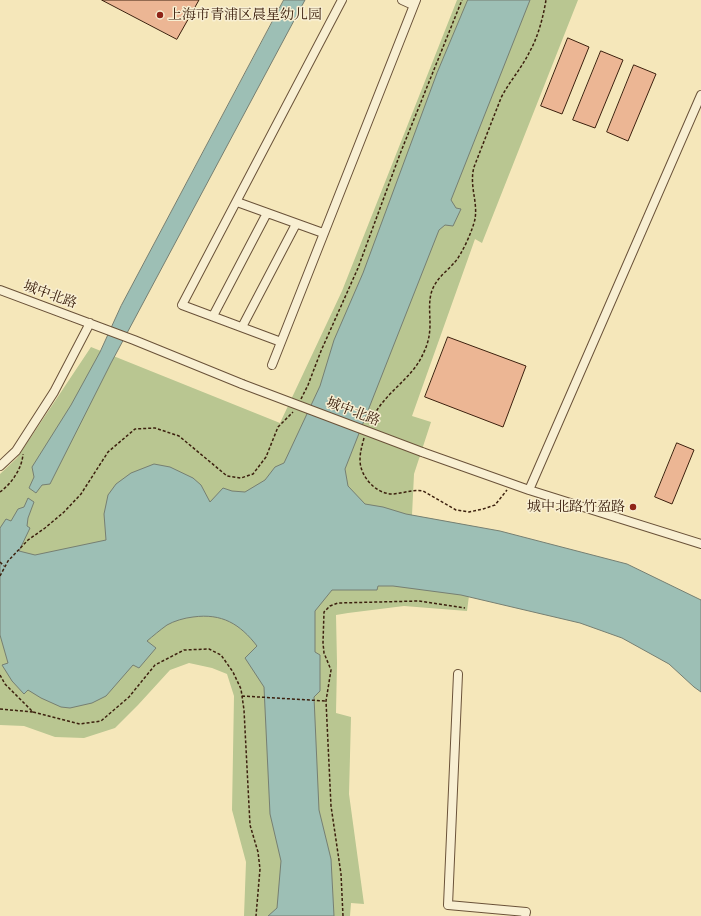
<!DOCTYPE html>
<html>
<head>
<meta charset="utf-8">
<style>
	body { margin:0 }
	canvas { display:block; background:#f5e7ba }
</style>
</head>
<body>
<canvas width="701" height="916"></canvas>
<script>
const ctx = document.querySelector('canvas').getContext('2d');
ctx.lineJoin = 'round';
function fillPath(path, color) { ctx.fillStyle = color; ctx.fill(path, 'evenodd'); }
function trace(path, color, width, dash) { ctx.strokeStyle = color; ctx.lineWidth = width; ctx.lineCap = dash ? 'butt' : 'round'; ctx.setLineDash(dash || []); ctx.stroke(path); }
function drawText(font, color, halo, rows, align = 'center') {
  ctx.font = font + ' "EB Garamond","Noto Serif SC",serif'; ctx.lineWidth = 3; ctx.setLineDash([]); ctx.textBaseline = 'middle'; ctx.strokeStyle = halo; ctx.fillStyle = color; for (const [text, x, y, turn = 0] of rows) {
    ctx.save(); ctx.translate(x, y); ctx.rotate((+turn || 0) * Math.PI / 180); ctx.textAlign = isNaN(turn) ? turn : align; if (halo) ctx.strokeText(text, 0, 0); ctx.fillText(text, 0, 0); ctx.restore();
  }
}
fillPath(new Path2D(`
	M457,0h121l-96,243 -7,-4 -63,177 19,6 -17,52 -2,41 66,12 -11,84 -63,-5 -56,7 -12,2 1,48 -1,50 15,4 -2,77 15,110 -13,-1 -1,13h-106l2,-54 -14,-52 2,-114 -7,-22 -15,-6 -23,-5 -19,7 -32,35 -23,23 -31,10 -29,-1 -31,-11 -24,-1v-251l17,-16 74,-111 189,76 62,-132z`), '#b9c691');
const water = new Path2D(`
	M284,0h21l-194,363 -61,121 -8,1 -6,8 -7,-5 5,-11 -2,-10 39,-62 29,-53 21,-46z
	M468,0h62l-79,200 5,8 5,1 -8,17 -8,-1 -6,5 -94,239 3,17 17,18 18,3 23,7 94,17 127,33 74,36v92l-7,-5 -25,-23 -47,-26 -42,-15 -119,-28 -68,-9h-15l-1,4h-45l-17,21v41l5,3v36l-6,6 5,113 12,49 3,57h-66l9,-8 4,-47 -11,-47 -6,-127 -19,-29 12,-12c-17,-22 -35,-33 -64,-29 -9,1 -19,4 -26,8 -7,5 -14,11 -20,16l9,7 -17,20 -6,-3 -27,31 -14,7 -22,5 -9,-1 -20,-9 -13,-8 -4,4 -12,-13 -10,-16 6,-2 -8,-28v-107l6,-9 5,2 7,-12 6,-2 4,-9 6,4 -6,16 -1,8 3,2 -11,23 16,4 71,-15 -2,-26 4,-19 8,-11 15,-11 23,-9 16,3 23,11 8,7 9,17 13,-14 9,3 13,1 20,-12 10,-13 9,-4 36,-77 14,-46 29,-67 74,-200z`);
fillPath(water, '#9dbfb5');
trace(water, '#767f72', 1);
const building = new Path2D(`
	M102,0h97l-22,39z
	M568,38l21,9 -27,67 -21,-8z
	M601,51l22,9 -28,68 -22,-8z
	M634,65l22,9 -28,67 -21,-9z
	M448,337l78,29 -23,61 -78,-30z
	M677,443l17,7 -22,54 -17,-7z`);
fillPath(building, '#ecb694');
trace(building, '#3c200e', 1);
const minor = new Path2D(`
	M402,0l11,5
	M237,202l86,31
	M0,290l134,50 108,44
	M213,316l54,-103
	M242,327l54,-103
	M281,342l-99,-37 160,-305
	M272,365l144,-365
	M422,452l107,38 172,54
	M0,466l16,-15 38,-59 36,-69
	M529,490l172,-395
	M458,674l-10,231 78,7 -1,4`);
trace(minor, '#6a5239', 10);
trace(new Path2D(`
	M301,399l7,-14 13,-34 37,-83 42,-114 62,-154
	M370,424c10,-29 42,-44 53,-70 5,-10 7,-19 7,-30 0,-12 -2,-25 3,-36 5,-11 14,-17 21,-25 8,-8 19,-34 21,-44 3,-18 -6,-33 -1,-52l27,-69c8,-16 20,-29 28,-45 9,-16 14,-35 17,-53
	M364,438c-2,8 -4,14 -4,22 0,16 15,33 31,34 11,0 21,-5 32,-3l33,19 13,2 14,-3 12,-4 12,-15
	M0,492c11,-8 22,-23 23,-38
	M0,562l4,4
	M0,576l8,-15 20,-21 17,-12 19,-16 17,-18 27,-42 27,-23 20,-1 24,8 48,40 14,2 12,-4 13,-17 12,-30 15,-15
	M0,675l5,9 28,28 47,12 21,-3 28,-24 26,-32 29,-15 25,-1 12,6 12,17 8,17 3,21 6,115 8,27 2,17 -4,47
	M242,696l84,5
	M0,709l33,3
	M343,916l-2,-42 -10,-68 -5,-105 5,-31 -7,-17 -1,-10 1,-31 6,-6 8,-3 81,-2 46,7`), '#3c200e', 1.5, [3, 2]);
trace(minor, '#f8efd2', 8);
const minorBridge = new Path2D(`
	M242,384l180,68`);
trace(minorBridge, '#6a5239', 10, []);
trace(minorBridge, '#f8efd2', 8);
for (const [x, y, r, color] of [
	[160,15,4,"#8f2418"],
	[633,507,4,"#8f2418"]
]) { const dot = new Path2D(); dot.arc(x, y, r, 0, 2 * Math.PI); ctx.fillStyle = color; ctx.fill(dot); trace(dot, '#f8efd2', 1.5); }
drawText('14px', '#3c200e', '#f8efd2', [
	["上海市青浦区晨星幼儿园",168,15],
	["城中北路竹盈路",625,507,"right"]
], 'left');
drawText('14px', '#3c200e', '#f8efd2', [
	["城中北路",50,295,20],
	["城中北路",353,412,21]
]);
</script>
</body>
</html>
